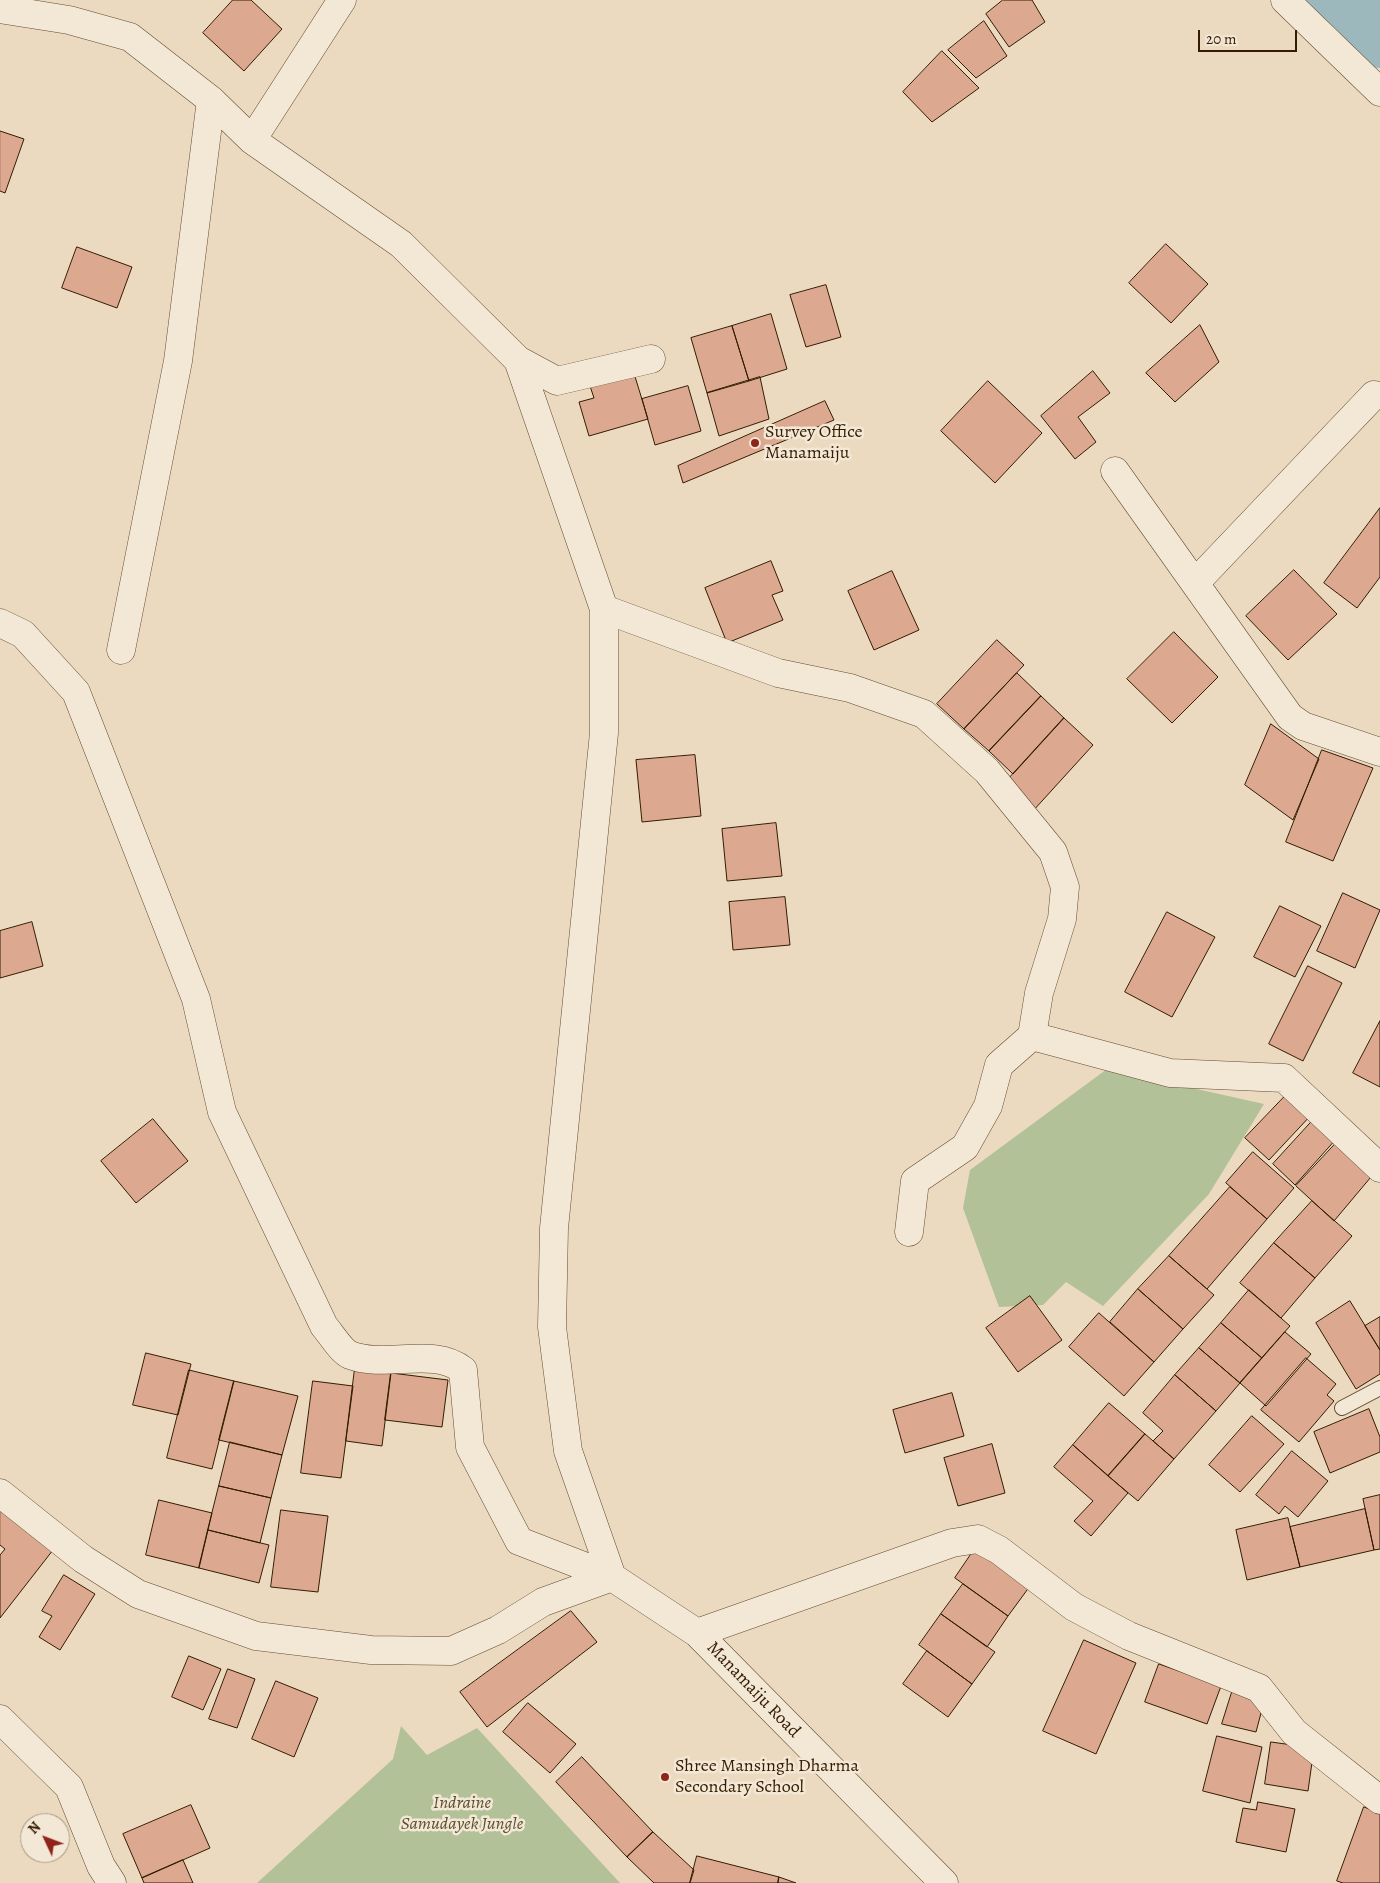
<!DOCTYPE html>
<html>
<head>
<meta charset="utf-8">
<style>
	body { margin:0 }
	#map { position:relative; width:1380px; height:1883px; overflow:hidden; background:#ecdac0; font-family:Alegreya,serif }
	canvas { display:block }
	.north { position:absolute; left:20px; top:1813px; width:50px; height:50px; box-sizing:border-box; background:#f3e7d6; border:1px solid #a69681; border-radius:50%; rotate:313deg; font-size:14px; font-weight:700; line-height:20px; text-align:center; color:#331c01 }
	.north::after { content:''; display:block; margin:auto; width:18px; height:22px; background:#8f2418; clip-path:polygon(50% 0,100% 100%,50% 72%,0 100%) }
	.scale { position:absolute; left:1198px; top:30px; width:99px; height:22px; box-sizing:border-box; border:2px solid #331c01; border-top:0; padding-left:6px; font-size:15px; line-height:18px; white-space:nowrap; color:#331c01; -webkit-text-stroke:4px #f3e7d6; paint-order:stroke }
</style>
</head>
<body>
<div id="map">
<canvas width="1380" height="1883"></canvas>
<div class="north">N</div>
<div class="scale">20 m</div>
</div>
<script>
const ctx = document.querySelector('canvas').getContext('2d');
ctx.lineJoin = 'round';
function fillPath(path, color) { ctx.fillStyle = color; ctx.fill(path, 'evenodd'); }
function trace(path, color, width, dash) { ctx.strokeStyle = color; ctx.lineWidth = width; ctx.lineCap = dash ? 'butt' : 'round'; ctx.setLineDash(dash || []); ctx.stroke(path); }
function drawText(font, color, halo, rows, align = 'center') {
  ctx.font = font + ' Alegreya,serif'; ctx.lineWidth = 5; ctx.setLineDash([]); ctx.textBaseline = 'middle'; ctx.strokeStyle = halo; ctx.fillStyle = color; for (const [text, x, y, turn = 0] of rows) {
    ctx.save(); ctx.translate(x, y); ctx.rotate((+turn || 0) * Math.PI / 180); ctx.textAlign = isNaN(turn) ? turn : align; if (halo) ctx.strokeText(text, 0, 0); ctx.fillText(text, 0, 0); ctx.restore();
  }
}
fillPath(new Path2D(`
	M1107,1069l157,35 -55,90 -106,112 -37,-24 -23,23 -44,2 -36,-99 7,-38z
	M401,1726l26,29 50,-27 143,155h-363l136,-124z`), '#b2c197');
trace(new Path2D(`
	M1333,0l47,38`), '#9db8bc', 60);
const building = new Path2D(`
	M233,0h18l31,29 -38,42 -41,-38z
	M1003,0h29l13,22 -36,25 -23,-33z
	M984,21l23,35 -31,22 -28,-28z
	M942,51l37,37 -47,34 -29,-30z
	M0,131l24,8 -19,54 -5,-2z
	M1166,244l42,40 -37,39 -42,-40z
	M77,247l55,20 -15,41 -55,-20z
	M826,285l15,52 -35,10 -16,-52z
	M771,314l16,55 -38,12 -17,-55z
	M1200,325l19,37 -44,40 -29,-29z
	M732,326l17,55 -42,12 -16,-55z
	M633,370l15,49 -59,17 -10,-34 15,-4 -5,-15z
	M1093,371l17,22 -32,24 18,25 -21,17 -34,-43z
	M760,377l9,42 -50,17 -12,-43z
	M988,381l54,52 -47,50 -54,-52z
	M688,386l13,45 -46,14 -13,-46z
	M825,401l9,19 -151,63 -5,-17z
	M1380,508v69l-23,31 -33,-25z
	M771,561l12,30 -11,4 11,25 -56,23 -22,-55z
	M1294,570l43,44 -49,46 -42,-44z
	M892,571l27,59 -45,20 -26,-59z
	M1174,632l44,45 -46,46 -45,-44z
	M997,640l27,25 -60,64 -27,-25z
	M1017,673l24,23 -52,55 -25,-22z
	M1041,696l23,22 -51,56 -24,-23z
	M1064,718l29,27 -61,67 -29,-27z
	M1271,724l48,35 -26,61 -48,-35z
	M1322,750l51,18 -40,93 -47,-19z
	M695,755l6,61 -59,6 -6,-62z
	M776,823l6,53 -55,5 -5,-52z
	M1343,893l37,17 -25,58 -38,-17z
	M785,897l5,48 -57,5 -4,-48z
	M1280,906l41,20 -26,51 -41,-20z
	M1167,912l48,25 -43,80 -47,-25z
	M32,922l11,44 -43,12v-47z
	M1308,966l34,17 -39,78 -34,-17z
	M1380,1021v66l-27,-14z
	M1290,1091l23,22 -44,47 -24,-22z
	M1315,1118l22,20 -42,47 -22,-21z
	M153,1119l35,42 -52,42 -35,-42z
	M1339,1140l37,31 -42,50 -38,-35z
	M1253,1152l41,36 -27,31 -41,-36z
	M1230,1187l37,32 -60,70 -38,-33z
	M1312,1201l40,35 -37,42 -41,-35z
	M1274,1243l41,35 -34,40 -41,-35z
	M1169,1256l45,39 -31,34 -45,-40z
	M1138,1289l45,40 -29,33 -44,-40z
	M1249,1290l41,36 -28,32 -41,-35z
	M1030,1296l32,44 -44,32 -32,-44z
	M1350,1301l30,49v24l-24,15 -40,-66z
	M1099,1313l55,49 -30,34 -55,-49z
	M1380,1317v33l-15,-24z
	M1221,1323l41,35 -22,25 -41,-35z
	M1285,1332l26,22 -45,52 -26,-23z
	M1199,1348l41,35 -24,28 -41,-36z
	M146,1353l45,11 -13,51 -45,-10z
	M1306,1358l30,26 -9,11 7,6 -35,41 -38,-32z
	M355,1368l36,5 -9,73 -36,-5z
	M189,1370l45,11 -22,88 -45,-11z
	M391,1373l57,7 -6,47 -57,-7z
	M1175,1375l41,36 -42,48 -21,-18 10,-10 -20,-18z
	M234,1381l64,15 -16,59 -63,-15z
	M313,1381l40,5 -12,92 -40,-5z
	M952,1393l12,43 -59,17 -12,-43z
	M1109,1403l36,31 -37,42 -35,-31z
	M1369,1409l11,28v15l-50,21 -16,-41z
	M1252,1416l32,28 -44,48 -31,-27z
	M1145,1434l29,25 -36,42 -30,-25z
	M230,1442l52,13 -11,43 -52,-12z
	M992,1444l13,49 -47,13 -14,-48z
	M1073,1445l55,48 -37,43 -17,-15 19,-20 -39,-34z
	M1292,1451l36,30 -30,36 -13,-11 -6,8 -23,-19z
	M219,1486l52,12 -11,45 -52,-13z
	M1380,1495v54l-6,1 -11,-51z
	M159,1500l53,13 -13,55 -53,-13z
	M0,1508l53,42 -53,68v-63l5,-6 -5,-4z
	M1365,1509l9,41 -74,17 -10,-40z
	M281,1510l47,6 -10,76 -47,-5z
	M1288,1518l12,49 -53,13 -11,-50z
	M208,1530l61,15 -10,38 -60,-15z
	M976,1547l54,39 -22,30 -53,-38z
	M64,1575l31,19 -35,56 -21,-13 13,-21 -10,-5z
	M963,1584l45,32 -21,31 -46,-33z
	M571,1611l26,31 -110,85 -27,-35z
	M941,1614l54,38 -23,32 -53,-39z
	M1084,1640l52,23 -40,91 -53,-23z
	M927,1651l45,33 -24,33 -45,-33z
	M189,1656l32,13 -18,41 -31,-13z
	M1159,1664l62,22 -14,38 -62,-22z
	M228,1669l27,10 -18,49 -28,-9z
	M276,1681l42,17 -24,59 -42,-18z
	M1233,1689l32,9 -9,34 -34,-8z
	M528,1703l48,41 -26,29 -47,-41z
	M1217,1736l45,11 -12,56 -47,-12z
	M1271,1742l43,6 -6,43 -43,-7z
	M582,1757l71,75 -26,25 -71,-75z
	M1258,1802l37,7 -9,43 -50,-10 7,-34 13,2z
	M191,1805l19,43 -68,30 -19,-44z
	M1364,1807l16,6v70h-37l-6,-2z
	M653,1832l41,38 -4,13h-36l-27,-26z
	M697,1856l82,21 -1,6h-88z
	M183,1860l10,23h-49l-2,-5z
	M779,1877l17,6h-18z`);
fillPath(building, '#dca890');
trace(building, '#331c01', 1);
const service = new Path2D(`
	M1342,1408l38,-20`);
const minor = new Path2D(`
	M1285,0l95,92
	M0,9l69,11 61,17 81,63 41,40 149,104 117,116 86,249v124l-50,495 -2,99 16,124 44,126
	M252,140l90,-140
	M518,360l39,21 94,-22
	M1115,471l175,246 13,9 77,26
	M1195,583l179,-188
	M604,609l174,64 72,15 74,26 63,57 66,81 12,35 -3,32 -23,74 -7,43 -33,29 -11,41 -23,41 -50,34 -6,51
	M0,623l23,11 53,58 120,307 26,113 102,214c7,8 17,25 26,29 36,14 83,-9 113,15l7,77 49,94 93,36 85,56 247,250
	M121,650l57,-289 33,-261
	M1032,1036l138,37 114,5 96,90
	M0,1493l83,66 55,35 118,42 115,14 80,1 47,-21 45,-28 69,-25
	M697,1633l255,-90 26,-4 21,11 75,57 55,29 130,52 35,44 86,68
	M0,1719l69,68 32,79 11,17`);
trace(service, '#614c31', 16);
trace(minor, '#614c31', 29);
trace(service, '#f3e7d6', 14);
trace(minor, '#f3e7d6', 28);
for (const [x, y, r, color] of [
	[755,443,5,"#8f2418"],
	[665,1777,5,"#8f2418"]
]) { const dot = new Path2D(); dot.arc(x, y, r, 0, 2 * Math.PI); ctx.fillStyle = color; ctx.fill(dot); trace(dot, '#f3e7d6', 2); }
drawText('18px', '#331c01', '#f3e7d6', [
	["Survey Office",765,433],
	["Manamaiju",765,454],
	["Shree Mansingh Dharma",675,1767],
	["Secondary School",675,1788]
], 'left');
drawText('18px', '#331c01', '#f3e7d6', [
	["Manamaiju Road",753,1690,46]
]);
drawText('italic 18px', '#594e2e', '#f3e7d6', [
	["Indraine",462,1804],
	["Samudayek Jungle",462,1825]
]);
</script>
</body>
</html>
